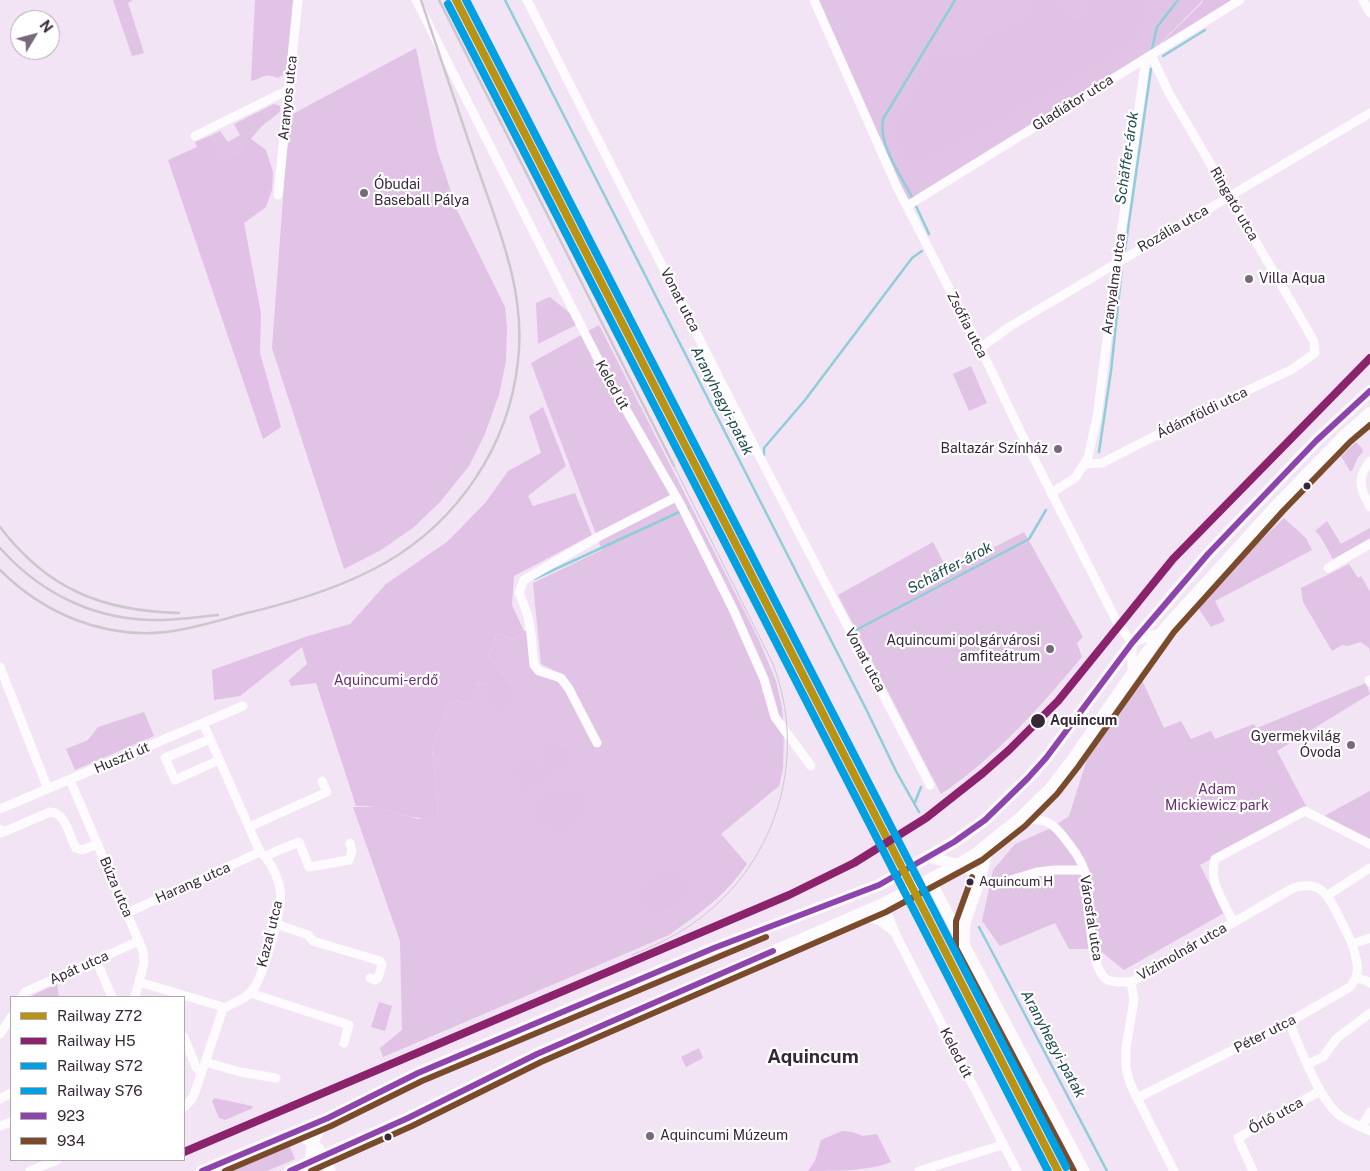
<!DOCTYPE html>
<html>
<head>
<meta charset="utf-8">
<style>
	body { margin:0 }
	#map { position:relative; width:1370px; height:1171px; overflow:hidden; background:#f2e3f5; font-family:"Public Sans",sans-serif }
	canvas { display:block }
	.legend { position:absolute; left:10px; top:996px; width:175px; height:165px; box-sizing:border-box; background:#fff; border:1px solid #afa9af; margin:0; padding:6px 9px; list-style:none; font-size:15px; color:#362838 }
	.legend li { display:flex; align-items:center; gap:10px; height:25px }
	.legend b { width:25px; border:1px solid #afa9af }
	.north { position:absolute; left:10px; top:10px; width:50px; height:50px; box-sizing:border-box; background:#fff; border:1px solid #afa9af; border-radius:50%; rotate:53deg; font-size:14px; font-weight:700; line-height:20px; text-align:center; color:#362838 }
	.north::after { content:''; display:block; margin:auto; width:18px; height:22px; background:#78697a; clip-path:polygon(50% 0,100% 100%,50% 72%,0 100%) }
</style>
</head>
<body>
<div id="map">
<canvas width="1370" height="1171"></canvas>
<ul class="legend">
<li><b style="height:6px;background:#b89314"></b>Railway Z72</li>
<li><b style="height:6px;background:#8a236c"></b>Railway H5</li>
<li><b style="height:6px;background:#00a0e3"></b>Railway S72</li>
<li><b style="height:6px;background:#00a0e3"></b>Railway S76</li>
<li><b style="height:6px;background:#8e44ad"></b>923</li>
<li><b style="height:6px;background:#7a4b2a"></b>934</li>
</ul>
<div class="north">N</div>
</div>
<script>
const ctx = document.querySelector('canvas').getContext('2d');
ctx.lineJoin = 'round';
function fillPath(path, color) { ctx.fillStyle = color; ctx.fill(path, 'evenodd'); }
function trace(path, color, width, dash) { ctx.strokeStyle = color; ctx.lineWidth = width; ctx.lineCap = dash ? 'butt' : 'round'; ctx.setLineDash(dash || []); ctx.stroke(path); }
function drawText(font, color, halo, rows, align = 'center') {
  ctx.font = font + ' "Public Sans",sans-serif'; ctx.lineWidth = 4.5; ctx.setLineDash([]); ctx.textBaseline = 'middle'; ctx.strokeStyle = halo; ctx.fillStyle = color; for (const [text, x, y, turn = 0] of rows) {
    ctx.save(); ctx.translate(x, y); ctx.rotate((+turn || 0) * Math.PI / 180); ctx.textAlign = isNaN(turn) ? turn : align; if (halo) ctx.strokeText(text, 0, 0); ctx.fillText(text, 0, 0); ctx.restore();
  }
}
fillPath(new Path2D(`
	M113,0h20l-5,3 16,50 -12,3z
	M255,0h38l-7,73 -8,5c-14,-6 -14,0 -27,3z
	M810,0h393l-57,58 -239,148z
	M416,48l21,101 20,61 48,97 2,21 -1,33 -7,34 -15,41 -15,30 -29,36 -26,25 -33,23 -37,19 -72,-221 17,-232z
	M274,104l6,2v6l-17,13 -25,28 -15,14 -11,-32 8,-4 8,11 12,-7 -6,-11z
	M550,297l21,17 5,11 -38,19 -2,-41z
	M599,325l159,313 18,43 6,26 2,24 -1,38 -4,17 -58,48 26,30c-22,32 -47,49 -78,71l-286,122 -3,-9 22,-18 -2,-89 -47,-134h25l40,12 20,-5 -6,-66 15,-40 7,-7 8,-1 14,-15 8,-3 5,6 24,-2 -25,-30 9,-23 16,6 11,-8h4l2,30 25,18 13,14 26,52 8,-2 -39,-68 -22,-11 -8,-81 69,-33 -71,-187z
	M971,366l16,37 -18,8 -16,-37z
	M1356,442l6,6 1,4 -5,5 -6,14h-2l-9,-15z
	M1284,518l22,20 6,12 -97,51 10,20 -14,6 -12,-18 1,-3 37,-46 20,-16z
	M1327,521l14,23 29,-16v10l-37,21 -13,-23 -5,-5z
	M1024,532l59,105 -6,6 5,14c-41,49 -88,102 -141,137l-103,-199 95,-53 15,29z
	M1349,564l9,14 3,-2 9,16v61l-1,-5 -8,-6 -13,4 -6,-1 -10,6 -29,-49 -2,-14z
	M1142,680l22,48 17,-7 10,18 20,-8 4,8 39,-15 3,4 109,-45 4,11 -93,57 30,57 17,8 46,-25v51l-69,-32 -101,55 24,48 -100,57 -26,-21h-29l-14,-26 -55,23 -18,-25 11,-51 22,-26 36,-16 18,-12 18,-57z
	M144,712l10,24 -79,34 -9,-21 22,-9 10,-13z
	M57,984l2,13h-30z
	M379,1002l13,4 -7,25 -14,-4z
	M699,1048l4,10 -17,9 -5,-10z
	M286,1145h3l6,14 -28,12h-43z`), '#e0c3e5');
fillPath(new Path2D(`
	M1034,0h20l23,23 9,-9 2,-14h56l-3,25 -11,19 -111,65 -109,59 -14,-31 5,-22 31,-58 10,-2 24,4 20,-21 37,-16z
	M1203,0h37l-94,58 56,-55z
	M212,135l11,31 15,-13 12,-15 16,12 7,22 -1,18 -6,17 -22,16 17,90 -1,40 21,74 -18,12 -95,-279 29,-13 -2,-5z
	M543,407l23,59 -38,30 5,10 42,-13 17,42 -78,41 -2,29 12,26 -11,8 -16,-6 -9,23 25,30 -2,10 -12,19 -7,-3 -3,-24 -5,-6 -8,3 -6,14 -16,2 -7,7 -15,40 6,66c-19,10 -38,-2 -58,-6 -7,-2 -16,-2 -24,-2l-40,-123 -25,3 -2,-6 18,-16 -5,-17 -62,49 -26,4 -2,-30 93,-33 45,-13 36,-40 62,-43 38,-39 22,-31 33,-18 -12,-37z
	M555,743l12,6 4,9c-6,10 -9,15 -21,16l-8,9 -12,2c0,7 -2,10 -8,14l-3,-7v-10l-7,-12 5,-7 12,-10 3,4 1,8h7l2,-4 2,-13z
	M563,789l23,3 1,16c-5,7 -11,18 -19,22 -11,5 -31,-4 -38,-13 10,-16 13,-25 33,-28z
	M669,869l13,6 9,11c-12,20 -17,22 -39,27l-11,-12c3,-21 9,-25 28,-32z
	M215,1098l37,8 1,2 -28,12 -6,-2 -7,-17z
	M842,1131l10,1 11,4 14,-2 14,28c-20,9 -59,9 -83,9l7,-10 6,-21z`), '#e2c1e7');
trace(new Path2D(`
	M505,0l362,711 29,60 23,41
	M1152,49l5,-22 21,-27
	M1163,56l42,-26
	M912,197c-11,-21 -34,-53 -29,-78l72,-119
	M916,206l13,28
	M1125,250l26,-181
	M1099,452l12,-81 11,-104
	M764,455v-7l41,-48 107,-142 10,-7
	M534,579l154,-71
	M854,631l175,-92 17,-29
	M915,802l6,-15
	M979,927l128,244`), '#8fced8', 2.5);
trace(new Path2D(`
	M416,0l189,373 77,134 51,102 31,70 11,38 36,49
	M527,0l210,413 193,372
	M814,0l83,187 93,181 30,63 97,191 15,21v31
	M1363,0l7,13
	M195,136l95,-47
	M278,195l20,-195
	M907,206l333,-206
	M979,349l30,-22 361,-214
	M1370,461c-14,19 -10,27 0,46
	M1085,464l17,-1 112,-57 77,-36 24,-17 -1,-11 -7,-13 -138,-236 -18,-38
	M1051,493l24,-15 13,-20 9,-41 20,-155 29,-204
	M1328,568l42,-24
	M1134,642l28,-10
	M0,667l48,122
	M1369,680l1,2
	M210,739l-45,19 10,22 44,-20
	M597,743l-28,-54 -8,-11 -22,-7 -5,-6 -3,-31 -3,-18 -9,-24 5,-12 74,-43 78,-40
	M70,780l73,171 1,12 -9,34
	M0,809l243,-103
	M1019,819c28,0 33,1 50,25 9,11 16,23 18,37 4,22 0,88 21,99 7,3 16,2 23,2
	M249,827l78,-35 -5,-11
	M0,829l1,4 49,-21c16,0 19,25 26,36l6,2 16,-6
	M266,857l6,-4 27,-11 10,25 40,-7 3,-9 -2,-8
	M980,880l18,4 39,-12 18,-2h29
	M1328,895l42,-27
	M883,904l14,33 120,234
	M127,913l133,-61
	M857,914l23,7 14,11
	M1233,922c-9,-20 -25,-40 -18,-63l90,-48 65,33
	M276,924l32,11 5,6 67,20 2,4 -4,13 -3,2 -5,-2
	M100,969l12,28
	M1357,978l10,3 3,2
	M139,982l81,24 3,3
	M1131,982l162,-94c27,-8 34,5 45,27 5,10 10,19 14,29l18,-6
	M1131,982l3,17 -8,49v20l4,15 7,15 37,73
	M250,993l99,32 -5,18
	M22,997l3,-5 114,-51
	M1289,1022c11,25 31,81 53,95 9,6 19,10 28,14
	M0,1034l11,-17
	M184,1037l12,30 5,5
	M205,1062l35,10 36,6
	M1308,1064l15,-7 14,-19 33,-25
	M1137,1098l152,-76 61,-35c12,-13 7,-27 2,-43
	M0,1099l11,-6
	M184,1107l8,-8 4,-10 27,-80c10,-7 25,-10 31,-21 10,-15 30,-83 26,-99 -2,-12 -10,-29 -20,-37l-57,-129
	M0,1126l11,-4
	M1362,1127l8,-15
	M30,1171l27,-11
	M919,1171l83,-26
	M1253,1171l-15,-33 82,-47`), '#fdfbfe', 9);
trace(new Path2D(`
	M929,857l38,10 13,13
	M930,880l154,291
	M964,943l1,-20 15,-43 9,-36
	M292,1134c22,5 30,16 38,37
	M314,1171c-9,-21 1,-36 14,-53`), '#fdfbfe', 11);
trace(new Path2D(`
	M202,1171l126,-53 90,-45 296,-125 165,-63 75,-43 31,-22 43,-42 18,-20 86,-115 76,-89 108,-113 54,-50
	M290,1171l118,-53 129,-64 346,-150 76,-40 18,-11 42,-34 31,-30 21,-27 75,-108 21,-28 110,-121 67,-69 26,-23`), '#fdfbfe', 12);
trace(new Path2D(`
	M632,955c24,-10 46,-20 67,-36 79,-59 109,-163 74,-255l-99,-198`), '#ccc7cc', 1);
trace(new Path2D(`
	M439,0l235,466
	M0,527c47,62 102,84 179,86
	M0,548c42,47 97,73 160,72 19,0 39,-3 58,-5
	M0,570c43,43 103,69 166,62 27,-3 54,-12 81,-19 47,-11 96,-26 138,-50 73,-42 124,-117 133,-202 8,-67 -18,-129 -40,-192 -19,-57 -38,-113 -57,-169`), '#ccc7cc', 2.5);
trace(new Path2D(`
	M202,1171l126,-53 90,-45 296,-125 165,-63 75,-43 31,-22 43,-42 18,-20 86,-115 76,-89 108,-113 54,-50
	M290,1171l118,-53 129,-64 236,-103`), '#8e44ad', 6);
trace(new Path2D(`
	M972,877l-16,44v27l118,223
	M225,1171l106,-45 91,-45 344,-144
	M311,1171l101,-45 129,-64 345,-150 96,-52 43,-34 32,-32 21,-27 96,-135 109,-121 67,-69 20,-17`), '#7a4b2a', 6);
trace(new Path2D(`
	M456,0l602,1171`), '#b89314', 8);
trace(new Path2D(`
	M184,1152l605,-257 65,-32 72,-45 57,-45 26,-23 49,-49 115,-142 197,-201`), '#8a236c', 8);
trace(new Path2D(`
	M448,4l600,1167`), '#00a0e3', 8);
trace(new Path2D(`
	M466,0l600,1167`), '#00a0e3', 8);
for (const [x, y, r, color] of [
	[364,193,5,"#78697a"],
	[1249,279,5,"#78697a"],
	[1058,449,5,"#78697a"],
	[1307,486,4.5,"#362838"],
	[1050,649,5,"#78697a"],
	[1038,721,8,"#362838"],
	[1351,745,5,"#78697a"],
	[970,882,4.5,"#362838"],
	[650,1136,5,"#78697a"],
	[388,1137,4.5,"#362838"]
]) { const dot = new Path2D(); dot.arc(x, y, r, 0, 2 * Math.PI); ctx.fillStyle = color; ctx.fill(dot); trace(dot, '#fff', 2); }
drawText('13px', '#362838', '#fff', [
	["Aquincum H",979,882]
], 'left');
drawText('14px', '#362838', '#fff', [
	["Aranyos utca",288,98,-84],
	["Gladiátor utca",1073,103,-32],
	["Ringató utca",1234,204,60],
	["Rozália utca",1173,229,-30],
	["Aranyalma utca",1114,284,-82],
	["Vonat utca",680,300,63],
	["Zsófia utca",967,325,63],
	["Keled út",612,385,61],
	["Ádámföldi utca",1202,413,-26],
	["Vonat utca",865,660,62],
	["Huszti út",122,758,-23],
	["Harang utca",193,883,-24],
	["Búza utca",116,887,67],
	["Városfal utca",1091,918,81],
	["Kazal utca",270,934,-76],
	["Vízimolnár utca",1182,952,-30],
	["Apát utca",79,968,-24],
	["Péter utca",1265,1034,-27],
	["Keled út",956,1053,63],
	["Őrlő utca",1276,1116,-29]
]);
drawText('14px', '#362838', '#fff', [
	["Óbudai",374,185],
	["Baseball Pálya",374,201],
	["Villa Aqua",1259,279],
	["Baltazár Színház",1048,449,"right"],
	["Aquincumi polgárvárosi",1040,641,"right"],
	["amfiteátrum",1040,657,"right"],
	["Gyermekvilág",1341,737,"right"],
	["Óvoda",1341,753,"right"],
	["Aquincumi Múzeum",660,1136]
], 'left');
drawText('14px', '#662f70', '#fff', [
	["Aquincumi-erdő",386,681],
	["Adam",1217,790],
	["Mickiewicz park",1217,806]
]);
drawText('bold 14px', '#362838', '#fff', [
	["Aquincum",1050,721]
], 'left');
drawText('italic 15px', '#1e4a4d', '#fff', [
	["Schäffer-árok",1127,158,-82],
	["Aranyhegyi-patak",722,401,63],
	["Schäffer-árok",950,568,-28],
	["Aranyhegyi-patak",1053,1044,62]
]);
drawText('bold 19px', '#362838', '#fff', [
	["Aquincum",813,1057]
]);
</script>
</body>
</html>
